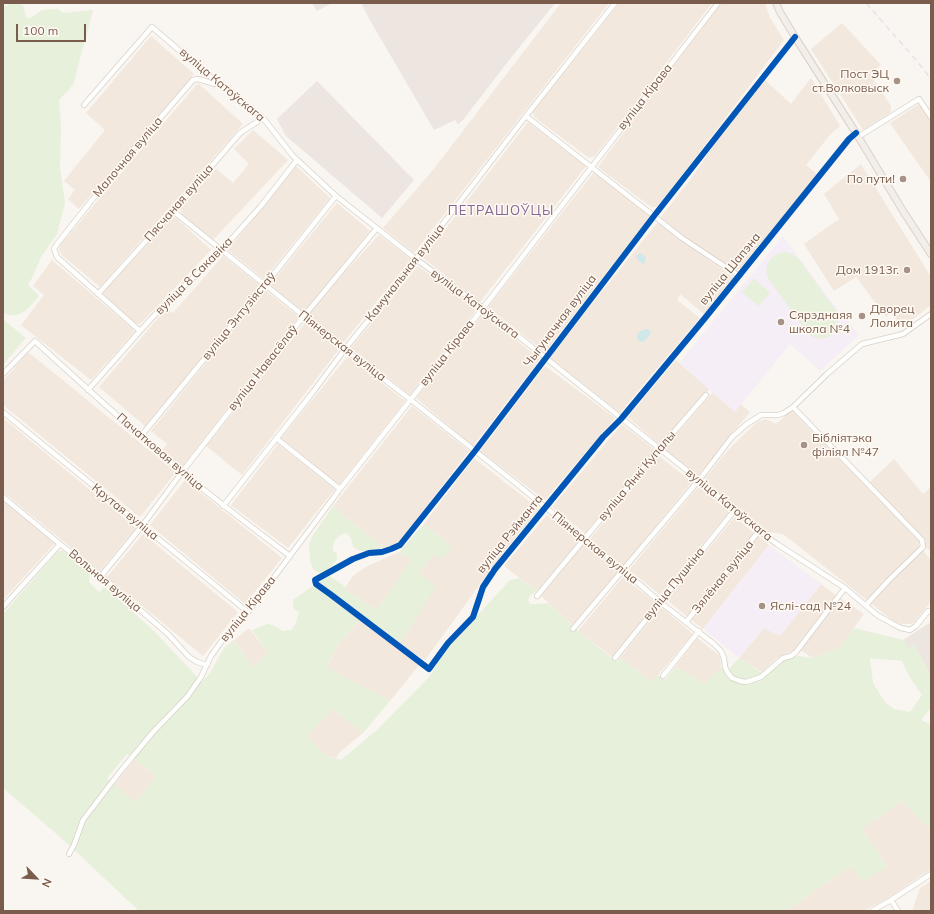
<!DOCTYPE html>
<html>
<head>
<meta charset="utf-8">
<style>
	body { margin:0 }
	#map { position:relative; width:934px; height:914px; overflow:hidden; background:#f9f5f0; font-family:Mulish,sans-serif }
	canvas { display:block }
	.frame { position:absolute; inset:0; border:4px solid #7a5c4d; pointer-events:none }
	.north { position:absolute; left:16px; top:858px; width:40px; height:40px; -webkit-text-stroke:3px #fffaf3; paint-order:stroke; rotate:115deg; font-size:11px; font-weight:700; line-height:16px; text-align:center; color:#7a5c4d }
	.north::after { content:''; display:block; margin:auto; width:14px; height:18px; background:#7a5c4d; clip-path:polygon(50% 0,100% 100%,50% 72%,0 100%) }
	.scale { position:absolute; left:16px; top:24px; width:70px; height:18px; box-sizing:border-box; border:2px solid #7a5c4d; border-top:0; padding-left:5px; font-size:12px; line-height:14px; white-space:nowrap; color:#7a5c4d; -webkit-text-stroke:3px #fffaf3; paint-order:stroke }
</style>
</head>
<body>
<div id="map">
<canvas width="934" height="914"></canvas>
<div class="frame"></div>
<div class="north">N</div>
<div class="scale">100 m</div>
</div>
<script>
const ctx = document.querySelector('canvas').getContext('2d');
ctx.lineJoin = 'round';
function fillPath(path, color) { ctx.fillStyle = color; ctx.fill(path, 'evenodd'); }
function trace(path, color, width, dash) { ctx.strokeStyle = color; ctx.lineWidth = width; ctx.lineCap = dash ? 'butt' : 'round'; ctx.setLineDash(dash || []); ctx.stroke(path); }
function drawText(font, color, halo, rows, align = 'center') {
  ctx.font = font + ' Mulish,sans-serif'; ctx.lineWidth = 3; ctx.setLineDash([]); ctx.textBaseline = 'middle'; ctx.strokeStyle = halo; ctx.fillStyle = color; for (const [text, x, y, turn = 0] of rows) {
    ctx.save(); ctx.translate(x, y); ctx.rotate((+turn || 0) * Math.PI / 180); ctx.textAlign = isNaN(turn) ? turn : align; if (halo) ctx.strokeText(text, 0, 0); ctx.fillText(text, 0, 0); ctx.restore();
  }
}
fillPath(new Path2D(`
	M561,3h48l-195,250 -31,-25 50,-58z
	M619,3h93l-117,153 -6,2 -55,-41 -1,-5z
	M722,3h43l5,15 14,22 -122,162 -5,4 -3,1h-3l-53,-40 69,-93z
	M842,23l39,42 -11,9 21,32 -1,7 -27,17 -52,-81z
	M151,36l43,38 -115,135 -11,-10 7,-9 -11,-9 41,-51 -19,-17z
	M811,78l29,48 -11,10 -23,29 12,10 -78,94 -4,1 -5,-2 -50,-33 -21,-17 30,-38 24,-35 51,-65 26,24z
	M198,83l45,41 -143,163 -37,-31 -4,-6 1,-5z
	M919,104l12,18v60l-41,-59z
	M528,122l58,44 -106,136 -57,-44z
	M253,130l35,30 -75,80 -30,-24 -2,-4v-4l35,-39 17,14 16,-19 -15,-15z
	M861,164l70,113v28l-28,22 -12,-14 -5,4 -30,-40 -22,14 -30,-47 35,-25 -15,-25z
	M296,166l34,32 -66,81 -36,-29z
	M594,172l57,43 -106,137 -57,-45z
	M337,203l33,28 -66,81 -34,-27z
	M175,217l36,33 -69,72 -3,2 -4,-1 -30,-27 -2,-2 1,-3 67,-72z
	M659,221l22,19 53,38 -30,36 -24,-20 -3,6 23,18 -53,62 -27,33 -70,-55 40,-52z
	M379,235l32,24 -68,84 -36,-27 38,-44z
	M223,256l38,30 -116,140 -46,-39 67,-78 7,4z
	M52,260l83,71 -44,49 -70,-55 23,-30 -11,-9z
	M418,266l59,43 -67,86 -59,-47z
	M265,290l34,27 -117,150 -20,-16 5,-7 -16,-13z
	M483,314l57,45 -67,87 -57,-48z
	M306,322l34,26 -98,127 -36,-29z
	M28,352l148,120 -36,45 -137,-112v-24z
	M348,356l57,45 -66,84 -58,-47z
	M676,360l33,29 -49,56 -32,-28z
	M545,366l70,52 -70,82 -65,-49z
	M713,392l21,19 7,-7 9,8 -52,64 -34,-27z
	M412,406l57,45 -67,87 -10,9 -9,1 -50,-42z
	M792,411l128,131 -2,3 13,15v41l-17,22 -5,1h-7l-10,-4 -109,-86 -16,-2 -60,-48 -2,-6 23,-28 29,-28 9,-3 10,5 13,-12z
	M3,418l133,110 -36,43 -97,-79z
	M622,424l33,26 -70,83 -33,-26z
	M278,444l57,45 -47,59 -57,-43z
	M659,456l33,26 -69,84 -33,-27z
	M474,458l65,51 -40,49 -74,102 -26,-16 12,-17 8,-53 14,-20 19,-7 -28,-23z
	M894,459l29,35 8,-7v65l-7,-7 -1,-7 -53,-56z
	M185,480l97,78 -37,46 -95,-79z
	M699,486l30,26 -69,83 -31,-25z
	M3,500l52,43 -52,57z
	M547,515l32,26 -42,50 -33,-25z
	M735,517l20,17 -67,83 -21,-17 24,-30z
	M143,534l95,78 -35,44 -96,-79z
	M758,536l11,9 -66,84 -13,-10z
	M584,544l35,27 -47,54 -31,-29z
	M399,552l13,8 -35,50 -33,-21 9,-13 11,-8z
	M623,577l33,26 -44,54 -34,-26z
	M821,584l15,11 -43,56 -16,7 -15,14 -23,-14 25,-30 16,8z
	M840,598l24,16 -24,33 -27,11 -13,-8z
	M661,607l32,27 -41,48 -32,-24z
	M360,620l60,44 -30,37 -64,-33 14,-26z
	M249,628l19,25 -15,15 -19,-28z
	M697,638l23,18 1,12 -16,16 -30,-17z
	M333,709l30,24 -23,19 -4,6 -9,-2 -21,-20z
	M135,759l21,18 -21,25 -21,-17z
	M902,801l29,29v39l-43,29 -25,13h-79l12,-7 55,-38 36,1 -25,-38z
	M931,881v30h-19l8,-23z`), '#f2e8de');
fillPath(new Path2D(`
	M312,3h20l-15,8z
	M361,3h194l-45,56 -47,61 -5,4 -3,-4 -21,10 -63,-108z
	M317,81l97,99 -32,38 -96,-82 -9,-17z
	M931,622v54l-17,-31 -5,4 -6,-9z`), '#ede5e0');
fillPath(new Path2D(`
	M783,236l54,73 22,26 -39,36 -30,-27 -55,68 -56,-49z
	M769,545l52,39 -41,52 -16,-8 -25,30 -36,-29z`), '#f6eef6');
fillPath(new Path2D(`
	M13,3h4l6,2 3,12 5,1 11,-8 16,-1 5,4 30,-3 -20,75 -14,15 2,26 -1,42 5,35 -8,31 -16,23 -8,19 -5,9 11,11c-9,11 -20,26 -36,16v-305z
	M787,252l7,3 4,3 39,54c6,20 -13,34 -29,22l-40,-56c-5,-14 4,-26 19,-26z
	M754,278l16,15 -12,13 -16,-14z
	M3,319l23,19 -23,27z
	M333,506l50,42c-10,2 -22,6 -30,-1 -1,-8 -2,-11 -8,-14 -9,4 -12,8 -12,17l4,4v6l-13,13h-5l-6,-4 -3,-8 -1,-17 4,-9z
	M424,524l28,23 -10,13 -9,-6 -14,20 17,12 -25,41 -12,17 -24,-21 -12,-7 -23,26 -14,25 64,34 -27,32 -30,-24 -27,27 21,20 14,4 37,-31 51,-52 20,-32 27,-28 34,-37 9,-2 18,13 -7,5 -2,4 2,4h7l11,-1 30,28 39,31 3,-4 32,24 6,-7 7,5 10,-13 30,17 16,-16 8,1 10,-11 26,17 18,-16 15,-3 15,2 27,-11 14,-19 49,12 6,8 5,-3 17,31v32l-10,12 10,5v105l-29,-29 -40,28 25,38 -24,15 -12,-16 -55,38 -12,7h-645l-72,-68 -64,-55v-174l55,-63h6l26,23 -1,8 10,10 6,-5 49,44 48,51 8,-9 14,-25 10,-8 19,28 15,-15 -16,-23 16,-6 5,1 10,6 8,-1 4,-5 4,-13 -5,-3 -1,-9 27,-19 9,-5 17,11 -2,2 33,21 34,-50 -12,-8zM870,658l32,3 7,15 13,19 -12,17 -16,-3 -9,-7 -9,-14 -3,-5zM127,754l8,5 21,18 -21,25 -28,-24z`), '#e7f0db');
fillPath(new Path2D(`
	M640,253l6,4 -1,6 -2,1 -5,-4 -2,-4z
	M645,329h3l3,4c-3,6 -12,15 -14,3l2,-4z`), '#d0e8ea');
const minor = new Path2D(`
	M795,37l-141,179 -179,235 -75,94 -9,4 -9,3 -13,1 -16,6 -38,21 1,4 14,10 99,75 19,-26 25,-26 10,-30 12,-18 108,-132 18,-18 84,-101 144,-179 7,-6
	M84,105l68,-78 50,43 61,48 30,38 43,40 80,63 67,49 216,172 60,51 18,13 68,44 32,27 16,9 8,4 9,2 6,-4 12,-15 3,1
	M526,116l128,100 28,22 57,38
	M858,137l61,-38 12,18
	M173,211l172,138 66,51 102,81 110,89 37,32 54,42 7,7 3,7 1,9 3,6 4,5 8,3 6,1 15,-5 22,-19 8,-2 5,-4 49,-64
	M98,294l75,-83 67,-78 23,-15
	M140,331l-83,-74 -3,-8 3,-5 66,-83 70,-81 5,-1 17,5 2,-2
	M3,374l32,-33c48,44 97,89 147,131 35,29 72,57 108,84
	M88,390l52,-59 24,-26 57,-54 40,-45 36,-46
	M793,407l129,133 1,7 -35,34 -22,24
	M3,412l245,200
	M141,436l124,-151 71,-89
	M276,438l64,51
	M3,497l57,47 41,32 67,58 21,23 8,5 10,3
	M223,506l87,-110 35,-47 26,-32 155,-201 89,-113
	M101,576l41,-50 40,-54 122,-156 73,-88
	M537,596l122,-147 47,-54
	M3,607l57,-63
	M686,622l73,-91
	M573,629l126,-149 33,-43 15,-13 14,-9h17l6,-2 9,-6 34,-33 35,-30 41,-10 28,-20
	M615,658l119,-147
	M663,676l36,-45
	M69,854l5,-9 9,-25 36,-47 34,-41 34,-35 14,-20 10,-21 10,-14 27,-30 92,-123 143,-181 235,-305
	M891,900l7,11
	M872,911l19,-11 40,-26`);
const major = new Path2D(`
	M776,3l4,9 15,25 61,96 47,78 28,43`);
trace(minor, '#d7d1cb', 6);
trace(major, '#dad1cc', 8);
trace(minor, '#fefefd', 4.5);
trace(major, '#f3eee8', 6);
trace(new Path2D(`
	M866,3l50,57 15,19`), '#e6e3e7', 1.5, [6, 4]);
trace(new Path2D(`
	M795,37l-141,179 -179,235 -75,94 -9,4 -9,3 -13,1 -16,6 -38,21 1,4 14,10 99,75 19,-26 25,-26 10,-30 12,-18 108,-132 18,-18 84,-101 144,-179 7,-6`), '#0057b8', 6);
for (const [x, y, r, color] of [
	[897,81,4,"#a69286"],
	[903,179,4,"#a69286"],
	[907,270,4,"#a69286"],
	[862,316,4,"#a69286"],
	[781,322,4,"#a69286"],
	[804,445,4,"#a69286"],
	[762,606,4,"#a69286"]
]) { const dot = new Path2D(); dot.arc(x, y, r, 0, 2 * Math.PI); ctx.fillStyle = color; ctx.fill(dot); trace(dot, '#fffaf3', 1.5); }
drawText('12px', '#7a5c4d', '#fffaf3', [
	["Пост ЭЦ",889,74,"right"],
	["ст.Волковыск",889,88,"right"],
	["По пути!",895,179,"right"],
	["Дом 1913г.",899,270,"right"],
	["Дворец",870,309],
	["Лолита",870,323],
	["Сярэднаяя",789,315],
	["школа №4",789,329],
	["Бібліятэка",812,438],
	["філіял №47",812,452],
	["Яслі-сад №24",770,606]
], 'left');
drawText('12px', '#7a5c4d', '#fffaf3', [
	["вуліца Катоўскага",222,85,40],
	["вуліца Кірава",645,97,-52],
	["Малочная вуліца",128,157,-50],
	["Пясчаная вуліца",179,203,-49],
	["вуліца Шапэна",730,269,-51],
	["Камунальная вуліца",405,273,-52],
	["вуліца 8 Сакавіка",194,276,-45],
	["вуліца Катоўскага",475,304,37],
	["вуліца Энтузіястаў",239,316,-51],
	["Чыгуначная вуліца",560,321,-53],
	["Піянерская вуліца",342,346,38],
	["вуліца Кірава",447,353,-52],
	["вуліца Навасёлаў",263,368,-52],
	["Пачатковая вуліца",160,452,41],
	["вуліца Янкі Купалы",637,476,-50],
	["вуліца Катоўскага",729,505,39],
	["Крутая вуліца",125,512,39],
	["вуліца Рэйманта",510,534,-51],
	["Піянерская вуліца",595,548,39],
	["Зялёная вуліца",723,577,-51],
	["Вольная вуліца",105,581,40],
	["вуліца Пушкіна",674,584,-51],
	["вуліца Кірава",248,609,-51]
]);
ctx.letterSpacing = '1px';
drawText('13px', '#846695', '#fffaf3', [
	["ПЕТРАШОЎЦЫ",501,211]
]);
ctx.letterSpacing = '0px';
</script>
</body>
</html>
